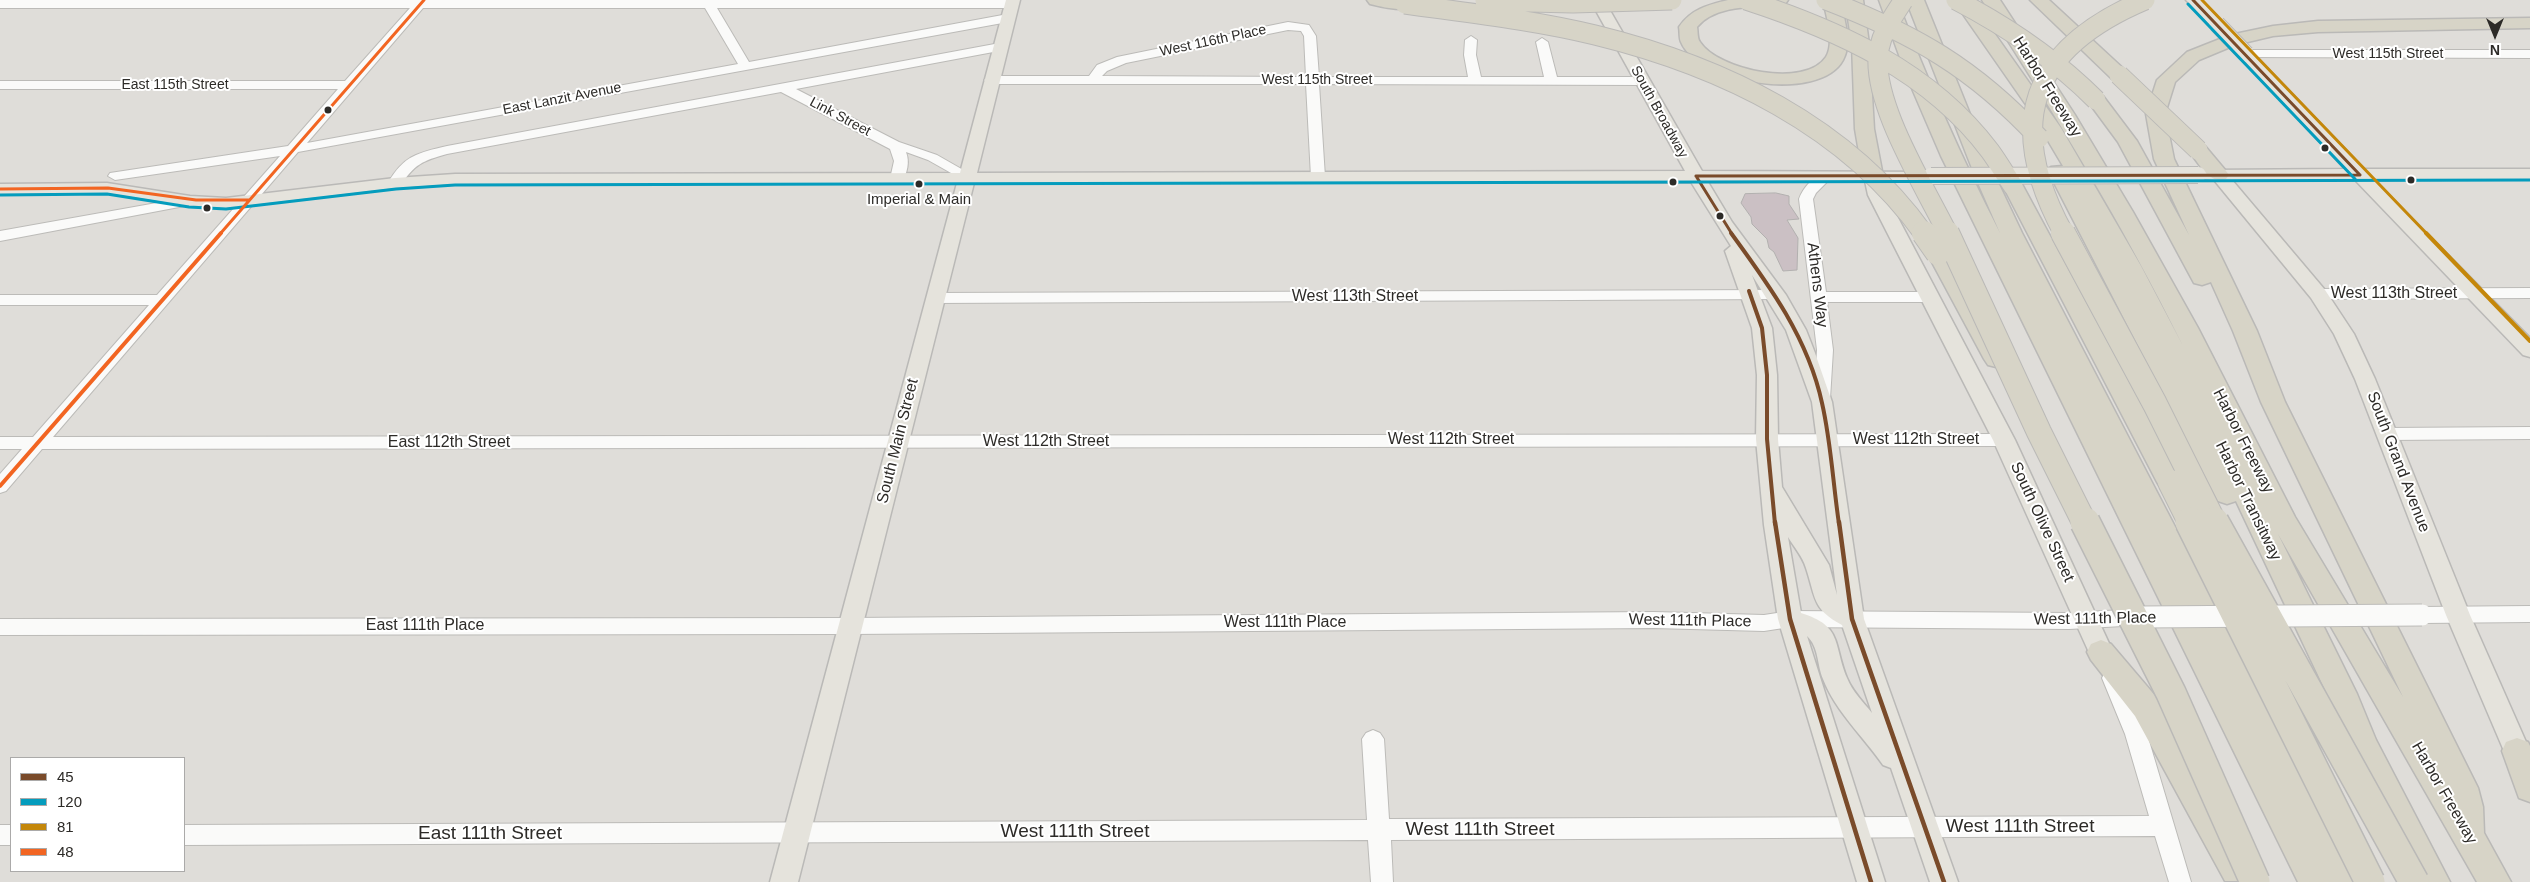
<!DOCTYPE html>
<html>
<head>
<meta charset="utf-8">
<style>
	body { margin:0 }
	#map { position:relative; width:2530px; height:882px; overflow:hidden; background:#dfddd9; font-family:Arial,sans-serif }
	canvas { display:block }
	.legend { position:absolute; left:10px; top:757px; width:175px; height:115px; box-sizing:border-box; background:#fff; border:1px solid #abaaa9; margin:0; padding:6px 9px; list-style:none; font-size:15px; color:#2d2b28 }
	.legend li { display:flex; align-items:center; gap:10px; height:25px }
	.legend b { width:25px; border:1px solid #abaaa9 }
	.north { position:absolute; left:2470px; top:10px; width:50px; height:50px; -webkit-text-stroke:4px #fff; paint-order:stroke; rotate:180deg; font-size:14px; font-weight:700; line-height:20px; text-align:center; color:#2d2b28 }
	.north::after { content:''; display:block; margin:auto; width:18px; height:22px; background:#2d2b28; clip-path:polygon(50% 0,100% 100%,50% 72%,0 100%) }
</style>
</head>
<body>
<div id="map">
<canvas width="2530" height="882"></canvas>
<ul class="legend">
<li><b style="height:6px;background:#7a4b2a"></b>45</li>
<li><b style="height:6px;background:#049cbd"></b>120</li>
<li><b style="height:6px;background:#c4870a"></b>81</li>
<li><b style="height:6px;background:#f26522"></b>48</li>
</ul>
<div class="north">N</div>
</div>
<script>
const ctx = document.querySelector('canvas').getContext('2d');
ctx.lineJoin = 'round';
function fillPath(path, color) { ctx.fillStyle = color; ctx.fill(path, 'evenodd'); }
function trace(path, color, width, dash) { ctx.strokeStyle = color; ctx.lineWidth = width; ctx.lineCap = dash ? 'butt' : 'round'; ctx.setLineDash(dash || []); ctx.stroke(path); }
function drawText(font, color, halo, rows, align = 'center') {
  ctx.font = font + ' Arial,sans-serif'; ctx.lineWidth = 4; ctx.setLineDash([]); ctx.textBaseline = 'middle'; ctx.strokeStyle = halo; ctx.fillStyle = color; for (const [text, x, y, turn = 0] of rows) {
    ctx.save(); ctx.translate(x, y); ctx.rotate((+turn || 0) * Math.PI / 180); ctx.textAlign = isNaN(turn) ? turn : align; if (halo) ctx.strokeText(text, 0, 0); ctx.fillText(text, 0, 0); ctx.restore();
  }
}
const building = new Path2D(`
	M1776,193l13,3v8l10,15 -12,1 11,18 -1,32 -14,1 -9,-19 -5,-4 -2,-9 -15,-15 -1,-7 -10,-14 4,-9z`);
fillPath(building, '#cbc0c4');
trace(building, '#b2b0af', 1);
const minor = new Path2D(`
	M0,0h1012l6,4 -6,4h-295l32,54 259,-48 6,4 -6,4 -710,130 -245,285 1951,-3 6,2 3,4 -3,4 -6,2 -1962,3 -36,42 -6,2v-19l22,-25h-22v-12h33l116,-132h-149v-10h157l123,-139 -165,24 -7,-4 2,-3 178,-27 50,-57h-338v-8h345l65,-73h-410zM423,8h282l33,56 -431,79z
	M1288,22l21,3 7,11 3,41h149l-4,-22 1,-15 6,-4 6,4 -1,15 5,22h63l-8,-35 6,-4 6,4 9,35h85l7,4 -7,4 -323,-1 6,93 -7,4 -7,-4 -5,-93h-315l-7,-4 7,-4h98l8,-11 20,-8zM1288,30l13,1 3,5 2,41 -204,-1 5,-5 19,-8z
	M1000,43l4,1 2,3 -2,3 -208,39 103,53 38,13 35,20 2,3 -7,4 -39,-22 -22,-8c4,10 1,21 -4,30h-10l-2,-3 4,-18 -4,-12 -109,-57 -334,62c-25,7 -32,10 -47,32h-10l-2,-3c16,-28 30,-30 59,-37z
	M2246,50h284v8l-288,-1 -2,-3 2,-3z
	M1826,172l7,4 -17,17 -3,6 13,93h105l8,5 -8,5h-104l6,48 -3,49 -2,4h-12l-2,-4 3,-49 -18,-151c4,-11 15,-24 27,-27z
	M190,197l5,1 2,3 -2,3 -195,37v-10z
	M2530,288v10l-212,1 -8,-5 8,-5z
	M1776,290l6,1 2,4 -2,4 -847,4 -8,-5 8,-5z
	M2530,427v12l-144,1 -6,-2 -3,-4 3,-4 6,-2z
	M2530,606v16l-108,1 -7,-2 -3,-6 3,-6 7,-2z
	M2141,609l7,2 3,6 -3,6 -7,2 -72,4 -279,-2 -26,4 -110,-3 -804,6 -850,1v-16l850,-1 804,-6 110,3 26,-4 279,2z
	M2112,670l7,2 28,62 44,148h-22l-14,-46 -764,4 2,42h-22l-3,-42 -1184,5v-20l1183,-5 -5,-81 4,-6 7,-3 7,3 4,6 5,80 760,-3 -24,-82 -23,-56 3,-6z
	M0,825h11v20h-11z`);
const major = new Path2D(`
	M1006,0h14l-43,173 708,-2 -95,-171h14l98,171 235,1 3,4 -3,4 -6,1h-48l3,14 129,245 98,212 -3,7 -9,3 -9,-3 -99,-219 -125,-245 -3,-14 -157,1 24,40 54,73 20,35 9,23 17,49 32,217 94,263h-28l-39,-114 -8,-3c-20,-29 -47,-53 -60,-86 -6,-14 -4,-32 -16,-43l78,246h-28l-79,-263 -14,-94 -8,-86 1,-64 -5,-47 -27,-77 6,-5 -40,-64 -717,1 -176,699h-28l187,-699 -502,1 -60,4 -169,20 -36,-2 -83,-13 -107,1v-10l107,-1 83,13 36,2 169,-20 60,-4 505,-1zM1752,275l34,55 26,72 25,193 -8,-30 -47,-78 -4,-48 -1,-64 -5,-47zM1788,537c6,10 15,20 18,31 10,30 6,41 36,57l30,88c-9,-11 -20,-22 -25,-35 -14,-34 -4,-52 -46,-65z
	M2186,0h15l23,24 -2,3h-10z
	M2246,49l5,2 113,118h166v10l-156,1 156,158v19l-7,-2 -168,-175h-123l93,110 29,44 21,45 95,236 60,136 -4,8 -9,3 -9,-3 -4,-8 -58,-136 -91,-236 -21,-45 -23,-36 -97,-118 -9,-1 -3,-4 3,-4 6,-1 134,-1 -104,-112 -3,-3 3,-3z`);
const highway = new Path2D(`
	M1367,0h43l4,4 -3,4c-12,3 -29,-1 -41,-4z
	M1728,0h60l-3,4 -6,1c-26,2 -64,0 -82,22 1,5 0,11 3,15 18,28 105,47 126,15 9,-14 0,-42 -3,-57h18c2,18 12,42 2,60 -23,43 -145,24 -162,-18 -2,-4 -1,-10 -2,-15 12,-18 29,-22 49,-27z
	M1845,0h18l6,44 5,85 9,47 -3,4 -7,2 -7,-2 -3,-4 -8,-47 -3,-85z
	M1879,0h18c30,80 64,157 103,233l-25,-57 -69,-176h18l71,176 27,57 338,649h-62l-357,-726 -34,-79z
	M1953,0h18l90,128 80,138 42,80c-59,-120 -129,-233 -201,-346h18l75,115 58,97 65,116 97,189 108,180 -142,-295 -28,-71 -22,-49 -9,3 -8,-2 -76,-141 -31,-42 2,-4h14l34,45 52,94 -35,-76 -8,-45 11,-34 30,-28 43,-17 43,-9 45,-5 212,-3v10l-212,4 -45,4 -38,9 -36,15 -24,22 -10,32 9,45 83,172 28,71 193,386 5,19 1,26 27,49h-34l-199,-348 79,160 19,46 74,142h-33l-70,-138 -20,-50 -91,-193 -9,3 -9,-3 -170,-330 3,-4 12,-1 -32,-54z
	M2030,0h19l77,71 2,4 -2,4h-14z
	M2198,144l7,2 21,25 3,4 -3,4c-17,5 -25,-13 -35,-25l-3,-4 3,-4z
	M2013,180l7,2 3,4 160,296 -4,7 -9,2 -9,-2 -4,-7 -154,-296 3,-4z
	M1938,246l8,2 3,5 59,106 -4,6 -8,2 -8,-2 -4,-6 -57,-106 3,-5z
	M2101,640l10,4 46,54 92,161 4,11 -4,11h-24l-90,-165 -44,-56 -4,-8 4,-8z
	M2517,738l11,4 2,4v56l-11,-4 -17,-47 4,-9z`);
trace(minor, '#bcbbb8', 2);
trace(major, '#bab9b7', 3);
trace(highway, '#bab9b7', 3);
fillPath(minor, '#fafaf9');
fillPath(major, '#e5e3dc');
fillPath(highway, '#d7d4c7');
const minorBridge = new Path2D(`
	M2141,617l281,-2`);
const majorBridge = new Path2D(`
	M2217,24l29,30
	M1931,176l267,-1`);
const highwayBridgeFar2 = new Path2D(`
	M1746,0c92,30 184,71 244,151 8,11 15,23 23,35
	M1826,0c88,34 148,68 213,138
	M1956,0c52,27 99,59 140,100
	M1485,1l88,2 99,-3
	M1903,1c-10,16 -20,29 -24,48 -10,50 46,138 69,185
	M1405,4c64,9 128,16 190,31 127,31 252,91 329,199
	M2119,75l79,75
	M2064,234c-60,-110 -35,-185 81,-234`);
const highwayBridgeFar1 = new Path2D(`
	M1924,233l14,20
	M1947,233l92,199 46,92
	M2063,233l92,171 60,120
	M2170,482l21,42`);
const highwayBridge = new Path2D(`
	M2085,522l86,171 84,189
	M2190,522l180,360
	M2214,522l200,360`);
trace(minorBridge, '#bcbbb8', 23, []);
trace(majorBridge, '#bab9b7', 18, []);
trace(highwayBridgeFar2, '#bab9b7', 21, []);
trace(highwayBridgeFar1, '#bab9b7', 26, []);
trace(highwayBridge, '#bab9b7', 32, []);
trace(minorBridge, '#fafaf9', 21);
trace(majorBridge, '#e5e3dc', 16);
trace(highwayBridgeFar2, '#d7d4c7', 19);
trace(highwayBridgeFar1, '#d7d4c7', 24);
trace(highwayBridge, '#d7d4c7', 29);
trace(new Path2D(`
	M2193,0l167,175
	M1696,176l36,58
	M1696,176l664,-1`), '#7a4b2a', 3);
trace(new Path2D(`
	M1731,233c38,52 77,105 91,170 9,39 11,81 17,121
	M1749,291l13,37 5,47v64l8,85`), '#7a4b2a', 4);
trace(new Path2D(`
	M1775,522l15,97 81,263
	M1839,522l13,97 92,263`), '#7a4b2a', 4.5);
trace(new Path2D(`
	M2188,4l167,175
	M0,195l107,-1 82,13 37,2 170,-20 59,-4 2075,-5`), '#049cbd', 3);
trace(new Path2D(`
	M2202,0l225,234`), '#c4870a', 3);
trace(new Path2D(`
	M2426,233l104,108`), '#c4870a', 4);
trace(new Path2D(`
	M0,189l108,-1 88,12h53
	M220,234l204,-234`), '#f26522', 3);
trace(new Path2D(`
	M0,486l221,-253`), '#f26522', 4);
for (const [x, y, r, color] of [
	[328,110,4.5,"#2d2b28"],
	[2325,148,4.5,"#2d2b28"],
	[2411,180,4.5,"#2d2b28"],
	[1673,182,4.5,"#2d2b28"],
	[919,184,4.5,"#2d2b28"],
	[207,208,4.5,"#2d2b28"],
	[1720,216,4.5,"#2d2b28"]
]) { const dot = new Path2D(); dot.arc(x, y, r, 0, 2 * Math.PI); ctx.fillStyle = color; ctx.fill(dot); trace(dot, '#fff', 2); }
drawText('14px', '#2d2b28', '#fff', [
	["West 116th Place",1213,41,-12],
	["West 115th Street",2388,54],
	["West 115th Street",1317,80],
	["East 115th Street",175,85],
	["East Lanzit Avenue",562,99,-11],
	["South Broadway",1659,112,61],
	["Link Street",840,117,28]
]);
drawText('15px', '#2d2b28', '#fff', [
	["Imperial & Main",919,200]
]);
drawText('16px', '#2d2b28', '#fff', [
	["Harbor Freeway",2047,87,58],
	["Athens Way",1817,285,83],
	["West 113th Street",2394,294],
	["West 113th Street",1355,297],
	["West 112th Street",1451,440],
	["West 112th Street",1916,440],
	["South Main Street",898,441,-76],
	["Harbor Freeway",2243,441,63],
	["West 112th Street",1046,442],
	["East 112th Street",449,443],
	["South Grand Avenue",2398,462,69],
	["Harbor Transitway",2248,501,64],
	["South Olive Street",2042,522,65],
	["West 111th Place",2095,619,-1],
	["West 111th Place",1690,621,1],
	["West 111th Place",1285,623],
	["East 111th Place",425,626],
	["Harbor Freeway",2444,793,60]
]);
drawText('19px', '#2d2b28', '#fff', [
	["West 111th Street",2020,827],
	["West 111th Street",1480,830],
	["West 111th Street",1075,832],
	["East 111th Street",490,834]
]);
</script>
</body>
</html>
